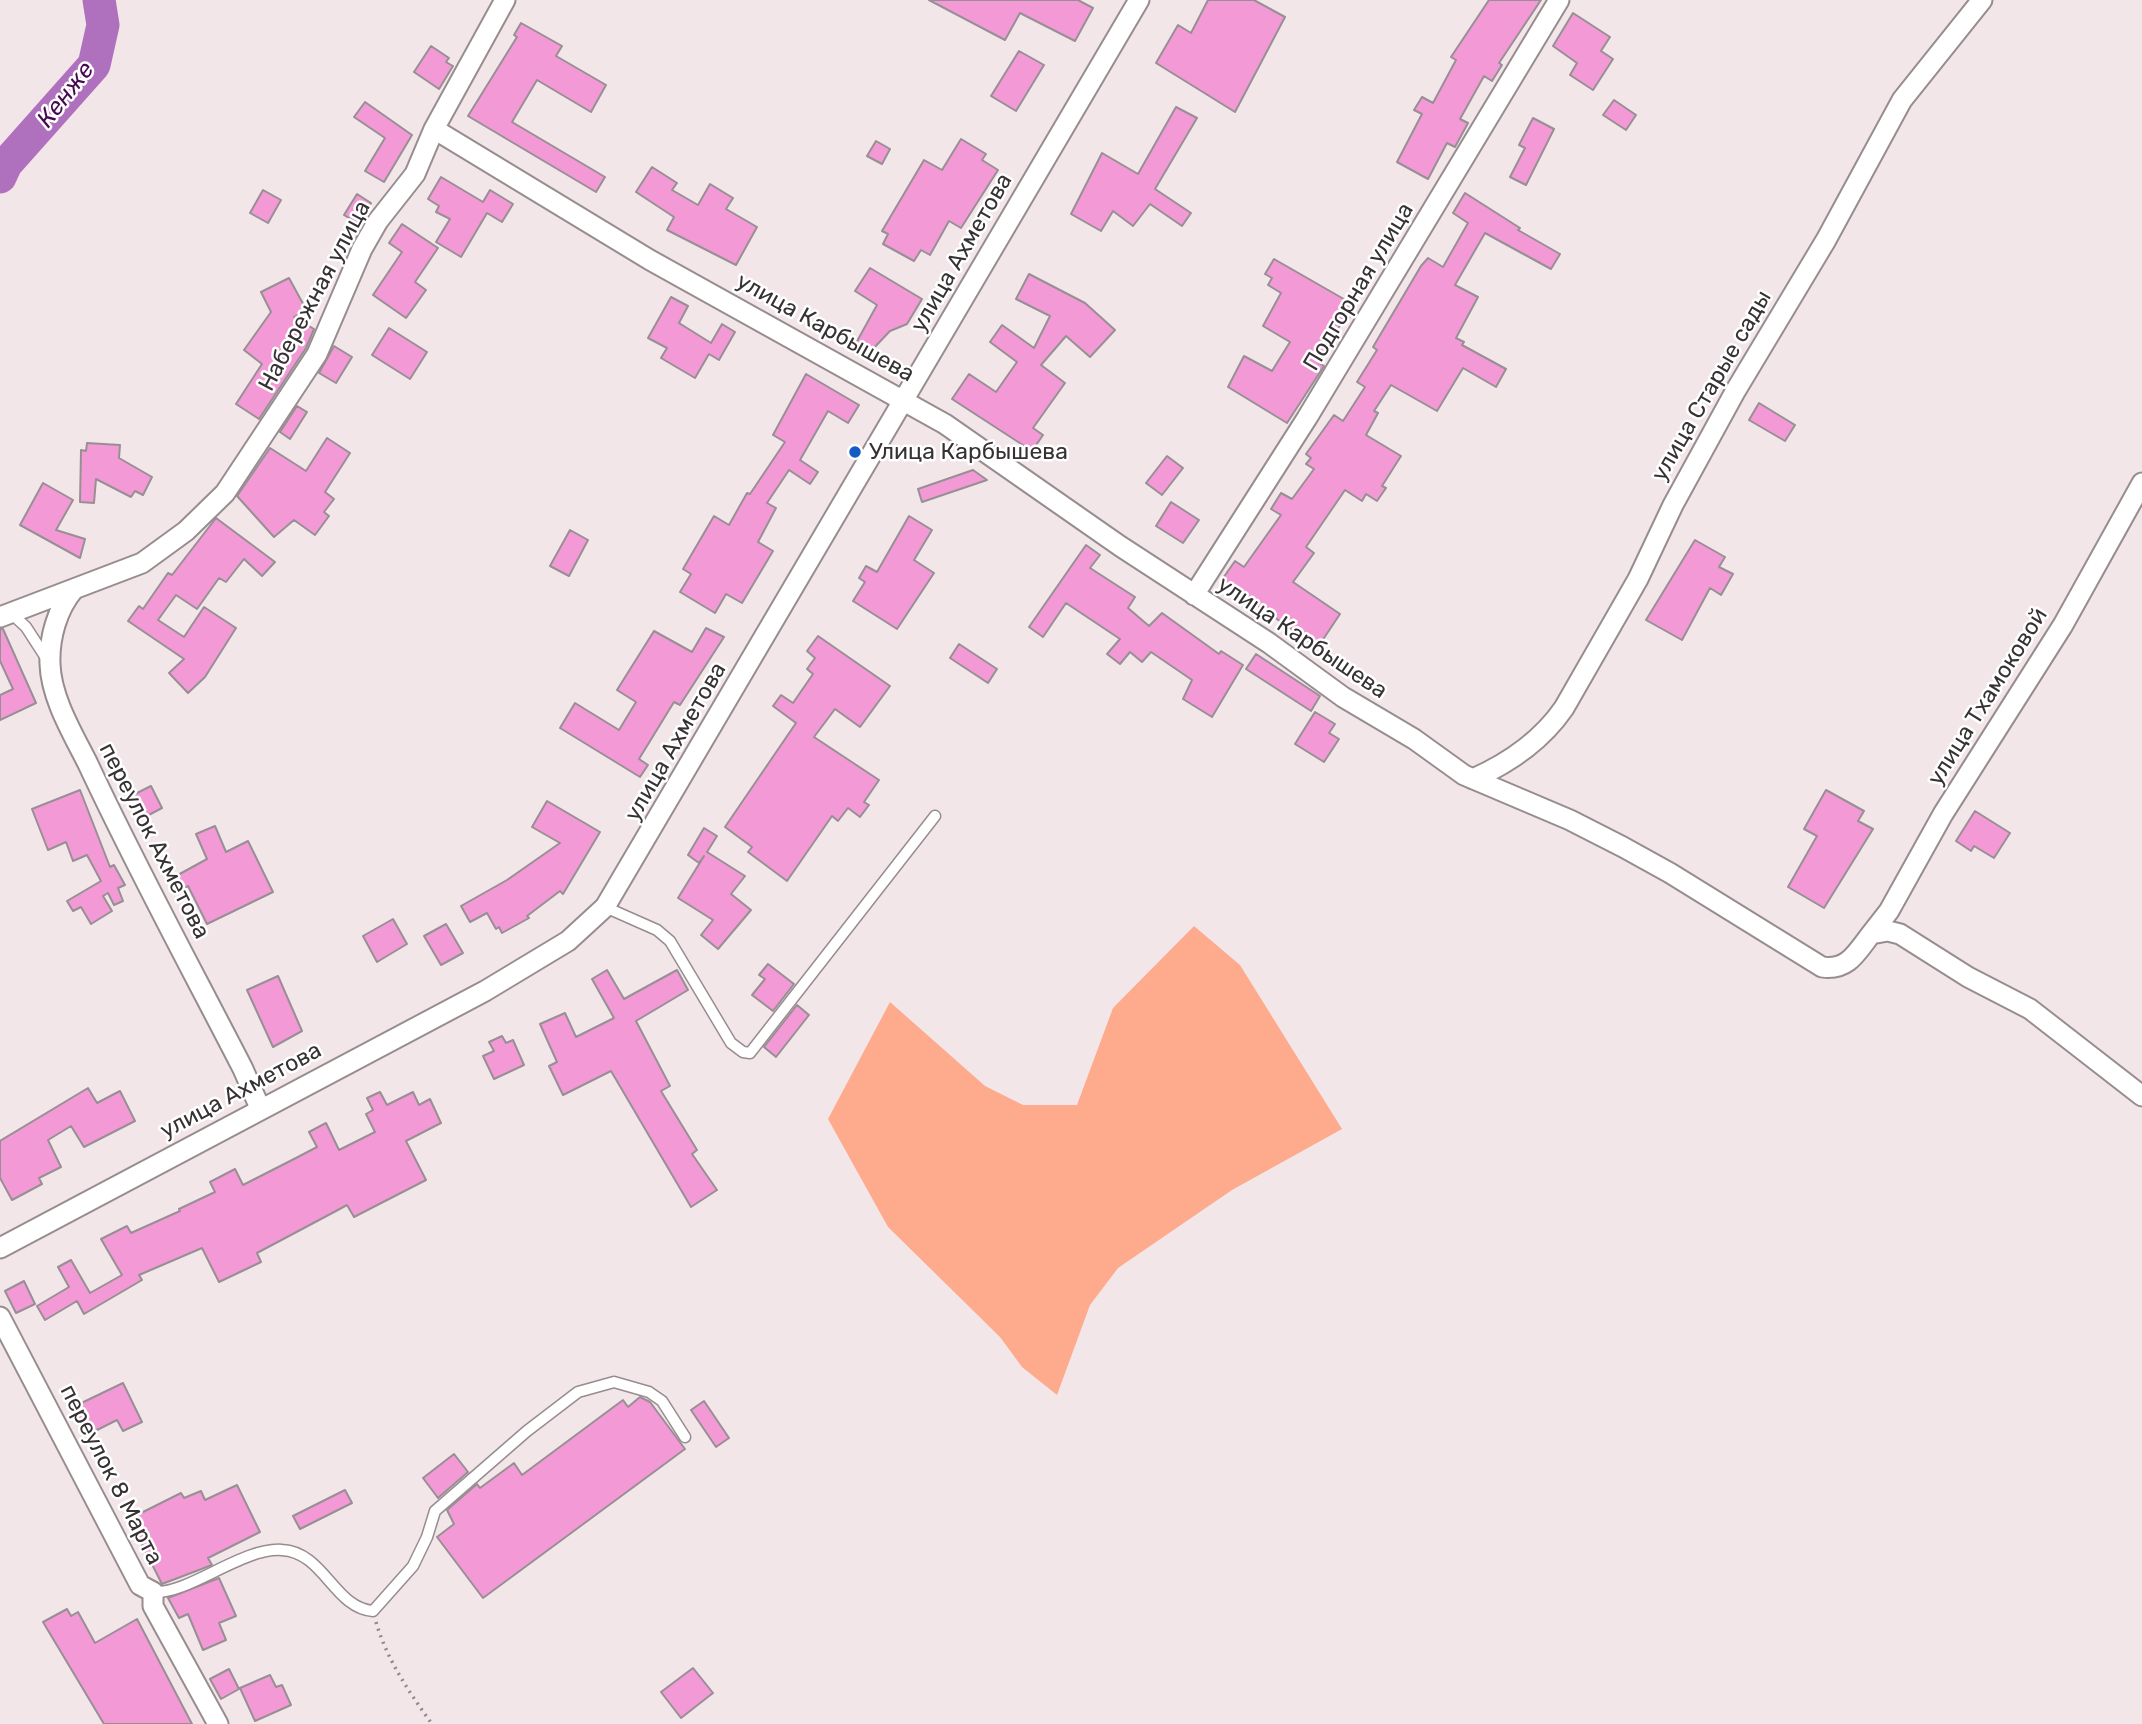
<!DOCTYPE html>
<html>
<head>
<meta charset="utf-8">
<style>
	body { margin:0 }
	canvas { display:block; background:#f2e6e9 }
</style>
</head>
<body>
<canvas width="2142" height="1724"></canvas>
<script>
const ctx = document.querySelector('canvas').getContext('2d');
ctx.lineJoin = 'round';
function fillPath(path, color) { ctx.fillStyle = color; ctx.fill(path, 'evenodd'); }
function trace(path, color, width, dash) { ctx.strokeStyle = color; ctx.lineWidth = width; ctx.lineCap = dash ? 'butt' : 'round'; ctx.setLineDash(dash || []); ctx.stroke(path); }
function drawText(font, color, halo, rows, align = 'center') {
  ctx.font = font + ' Rubik,sans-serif'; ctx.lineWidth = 5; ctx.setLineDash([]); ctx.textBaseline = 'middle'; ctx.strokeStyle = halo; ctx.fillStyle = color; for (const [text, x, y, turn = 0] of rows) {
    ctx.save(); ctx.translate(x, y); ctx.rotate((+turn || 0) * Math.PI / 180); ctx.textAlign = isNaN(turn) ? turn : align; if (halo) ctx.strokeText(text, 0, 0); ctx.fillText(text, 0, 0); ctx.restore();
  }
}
fillPath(new Path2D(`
	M1194,926l46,39 102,164 -110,61 -114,78 -28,37 -33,90 -35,-28 -22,-30 -112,-110 -60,-108 62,-117 95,84 38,19h54l36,-97z`), '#feaa8d');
trace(new Path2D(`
	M0,177l6,-13 88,-99 9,-40 -4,-25`), '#af71bd', 33);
const building = new Path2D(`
	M929,0h149l15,8 -18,33 -55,-28 -15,27z
	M1208,0h46l31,17 -50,95 -79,-49 22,-38 13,8z
	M1489,0h52l-42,63 3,2 -10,16 -8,-5 -24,43 8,4 -13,24 -8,-4 -19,36 -31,-17 25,-48 -8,-4 8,-13 11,6 23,-43 -5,-3z
	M1573,13l37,24 -9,14 12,8 -20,31 -23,-15 7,-12 -24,-17z
	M521,23l41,23 -6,10 50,29 -15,27 -54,-32 -25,42 93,55 -9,15 -128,-76 49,-79 -3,-2z
	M431,46l18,12 -3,4 7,4 -14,23 -25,-17z
	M1019,51l25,14 -28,46 -25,-15z
	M1614,100l22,15 -10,15 -23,-15z
	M365,102l47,33 -28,47 -19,-11 20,-33 -31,-21z
	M1176,107l21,11 -42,71 36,24 -9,13 -32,-22 -17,22 -20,-15 -12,20 -30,-17 31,-61 36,21z
	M1533,118l21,11 -28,56 -16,-8 15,-29 -6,-3z
	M961,139l25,15 -4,6 16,10 -37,58 -12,-7 -19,34 -9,-5 -7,11 -31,-17 5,-10 -6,-3 42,-71 18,10z
	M876,141l14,8 -8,15 -15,-8z
	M652,167l25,16 -5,7 26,15 12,-21 23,14 -7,11 31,18 -21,38 -69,-35 7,-13 -38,-25z
	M441,177l42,25 7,-12 23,14 -11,18 -15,-9 -26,44 -25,-15 14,-23 -14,-7 3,-6 -11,-7z
	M263,190l18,10 -13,23 -18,-10z
	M1465,193l55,35 -2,2 42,24 -9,15 -66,-36 -30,52 23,12 -22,41 8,4 -2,3 44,24 -10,18 -33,-19 -26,43 -46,-26 -17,26 4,2 -12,22 35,21 -19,30 4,2 -9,13 -11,-7 -4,7 -17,-11 -39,57 8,6 -21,29 47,32 -22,33 -97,-66 14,-20 9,6 37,-52 -10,-6 10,-16 11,6 22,-30 -8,-5 5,-6 -5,-4 28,-39 9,6 22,-34 -8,-5 20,-32 -4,-3 48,-81 7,-8 15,9 25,-44 -15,-10z
	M357,194l14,9 -12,21 -15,-9z
	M402,224l36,24 -23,34 11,8 -20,28 -33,-23 29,-43 -13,-9z
	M1274,259l82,47 -8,14 -4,-2 -25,45 5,3 -37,57 -59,-36 16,-31 28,15 18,-29 -27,-16 18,-33 -13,-8 4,-7 -7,-4z
	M870,268l52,31 -15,25 -17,7 -19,20 -15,-8 21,-38 -22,-14z
	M1029,274l56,29 30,27 -25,27 -24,-21 -25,29 24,18 -32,45 10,7 -11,16 -80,-52 17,-25 27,18 21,-30 -27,-20 12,-17 32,23 16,-32 -34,-17z
	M289,278l18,33 -13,6 20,12 -8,19 -47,71 -23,-15 26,-40 -18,-14 27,-38 -10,-20z
	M671,297l17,9 -9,17 32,20 11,-19 13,8 -16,28 -10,-6 -14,24 -34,-20 6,-10 -19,-10z
	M389,328l38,24 -17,27 -38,-24z
	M334,346l18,11 -16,26 -17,-10z
	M806,374l53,31 -11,18 -20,-12 -28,49 18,12 -8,12 -21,-14 -22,33 9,5 -18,34 15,9 -31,52 -16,-9 -11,19 -35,-21 11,-18 -8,-5 31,-53 15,9 18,-32 3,1 35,-52 -12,-7z
	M1759,403l36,22 -10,16 -36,-21z
	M297,406l10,6 -17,27 -10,-7z
	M327,438l23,15 -25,39 9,7 -10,13 5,4 -14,19 -21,-15 -20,17 -37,-41 33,-48 36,23z
	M87,443l33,2 -1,13 33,19 -9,18 -8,-4 -4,6 -35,-18 -2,24 -14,-1 1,-52 5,1z
	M1167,456l16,12 -21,27 -16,-12z
	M973,470l14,10 -65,22 -4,-13z
	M43,483l30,17 -17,30 29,9 -5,19 -60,-33z
	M1171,502l28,18 -16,23 -27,-17z
	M909,516l23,14 -18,30 20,13 -37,56 -44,-28 12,-19 -6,-4 7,-12 11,6z
	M216,518l59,44 -13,14 -18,-17 -18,23 -7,-4 -22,31 -21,-14 -18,25 26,17 20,-30 32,21 -31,49 -17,16 -19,-20 15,-14 -56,-38 11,-15 4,3 25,-36 4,2z
	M570,530l18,10 -19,36 -19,-10z
	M1695,540l30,17 -6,10 14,7 -12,21 -11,-7 -28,52 -36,-20z
	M1086,545l14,10 -10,13 45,29 -7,11 21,18 13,-13 57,41 2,-3 22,14 -31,52 -29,-18 9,-19 -41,-28 -9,10 -12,-10 -10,12 -13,-10 13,-15 -54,-36 -23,34 -14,-10z
	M706,628l18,9 -44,68 -6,-3 -35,57 9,6 -8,12 -80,-49 15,-25 44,27 17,-28 -19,-12 37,-59 38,21z
	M0,629h3l33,74 -36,17v-25l13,-6 -13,-28z
	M818,636l72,50 -30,41 -25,-18 -21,28 65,43 -15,22 5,3 -9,12 -12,-9 -10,13 -6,-5 -45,65 -39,-29 4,-5 -27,-20 71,-104 -23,-17 8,-11 12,8 20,-29 -6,-5 8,-11 -8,-7z
	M959,644l38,25 -9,14 -38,-25z
	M1256,654l64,42 -9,15 -65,-42z
	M1315,712l20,12 -6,9 10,6 -15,23 -29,-18z
	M151,786l11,22 -17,9 -12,-22z
	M80,790l30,77 4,-2 11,20 -7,3 5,13 -9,4 -6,-12 -5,3 9,15 -21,13 -10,-17 -8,4 -6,-10 34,-20 -14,-26 -14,6 -7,-19 -18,8 -16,-41z
	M1826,790l38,21 -6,10 15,8 -49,79 -36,-21 29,-51 -13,-7z
	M547,801l53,31 -37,62 -3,-3 -33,25 2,2 -27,15 -3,-6 -3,2 -9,-16 -17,9 -9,-16 46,-26 53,-37 -28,-16z
	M1975,811l35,22 -16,25 -20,-12 -3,5 -15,-10z
	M215,826l11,26 22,-11 25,51 -66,32 -19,-38 -5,3 -7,-13 31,-17 -11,-25z
	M704,828l13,8 -10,16 38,24 -14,18 20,16 -33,39 -17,-14 12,-15 -35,-22 26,-42 -5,7 -11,-8z
	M393,919l14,25 -30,18 -14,-26z
	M446,924l17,29 -22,12 -17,-29z
	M768,964l26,20 -21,27 -21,-16 13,-16 -6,-4z
	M607,970l17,29 53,-29 11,20 -52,31 34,65 -9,5 36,59 -5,4 25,36 -26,17 -80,-136 -48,24 -14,-29 8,-4 -17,-38 25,-11 11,24 38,-19 -22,-39z
	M278,976l24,55 -29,16 -26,-57z
	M797,1005l12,10 -33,42 -12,-10z
	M502,1036l4,7 7,-3 11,25 -30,14 -11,-23 11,-5 -5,-9z
	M88,1088l9,15 23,-12 15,30 -51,26 -13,-21 -23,14 13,27 -22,11 3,6 -30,16 -12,-22v-37z
	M380,1092l7,13 26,-13 6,13 11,-6 11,24 -35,18 20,39 -72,37 -7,-12 -11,6 -79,42 4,9 -42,20 -17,-34 -63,27 3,5 -58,34 -7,-13 -32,19 -8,-14 32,-19 -11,-20 13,-7 19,33 32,-18 -21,-36 26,-13 4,7 49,-22 -1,-2 36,-17 -5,-10 25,-13 8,16 53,-27 21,-11 -8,-15 17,-9 13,27 36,-18 -9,-18 7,-4 -6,-12z
	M24,1281l11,23 -19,9 -11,-22z
	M123,1383l19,39 -19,9 -6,-11 -32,16 -14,-28z
	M640,1397l10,5 35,47 -202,149 -46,-61 17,-13 -7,-14 30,-26 3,4 34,-25 8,12 101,-75 5,7z
	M704,1401l25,37 -13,9 -25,-37z
	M454,1454l14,18 -30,26 -15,-20z
	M237,1485l23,47 -52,26 4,7 -50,19 -33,-65 52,-26 3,5 17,-7 4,9z
	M345,1490l7,13 -52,26 -7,-13z
	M219,1578l17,38 -17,7 7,17 -23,10 -15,-36 -9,4 -11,-20z
	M67,1609l4,7 7,-4 17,31 42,-24 55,105h-88l-61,-102z
	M693,1668l20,25 -32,25 -20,-26z
	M229,1669l10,20 -18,10 -11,-20z
	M270,1675l6,12 6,-2 9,20 -36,16 -15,-33z`);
fillPath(building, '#f39ad6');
trace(building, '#988f94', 2);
const service = new Path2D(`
	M12,614l14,13 22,34
	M605,907l52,23 13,11 61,102 12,9 7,1 185,-237
	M153,1592c35,3 89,-45 129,-42 42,2 52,58 91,61l40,-45 14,-29 8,-26 92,-80 51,-39 36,-10 35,10 13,9 23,36`);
const minor = new Path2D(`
	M434,129l216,131 295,164 175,122 149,97 74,54 71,42 50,36 106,45 53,27 47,26 152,94c26,4 35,-15 49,-33l17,-3 12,3 68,43 62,32 112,87
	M74,589c-17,20 -25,49 -24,75 1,34 23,70 38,100 48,103 103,204 155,305l17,39
	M1194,595l113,-177 252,-418
	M0,617l142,-54 44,-32 39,-38 92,-139 45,-105 16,-28 37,-47 19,-45 71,-129
	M1473,779c36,-16 69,-39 91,-71l74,-129 35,-74 63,-115 90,-150 76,-140 80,-100
	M1871,934l18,-23 54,-97 120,-189 79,-142
	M0,1248l485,-257 83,-50 37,-34 534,-907
	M0,1317l140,268 13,7v14l65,118`);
trace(service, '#978d8f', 13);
trace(minor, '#978d8f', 23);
trace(new Path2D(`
	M376,1622c11,38 33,70 56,102`), '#90888a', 3.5, [2, 5]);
trace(service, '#fff', 10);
trace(minor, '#fff', 19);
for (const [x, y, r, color] of [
	[855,452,7,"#165ac5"]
]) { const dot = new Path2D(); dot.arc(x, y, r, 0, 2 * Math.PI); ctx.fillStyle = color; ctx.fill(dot); trace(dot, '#fff', 2.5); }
drawText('23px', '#363233', '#fff', [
	["улица Ахметова",962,253,-60],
	["Подгорная улица",1359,287,-59],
	["Набережная улица",315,296,-62],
	["улица Карбышева",825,328,29],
	["улица Старые сады",1712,386,-60],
	["улица Карбышева",1302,638,34],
	["улица Тхамоковой",1988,697,-58],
	["улица Ахметова",676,742,-60],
	["переулок Ахметова",154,841,63],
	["улица Ахметова",241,1091,-28],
	["переулок 8 Марта",111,1475,63]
]);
drawText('23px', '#363233', '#fff', [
	["Улица Карбышева",869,452]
], 'left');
drawText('italic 24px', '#460952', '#fff', [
	["Кенже",66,95,-52]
]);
</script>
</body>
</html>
